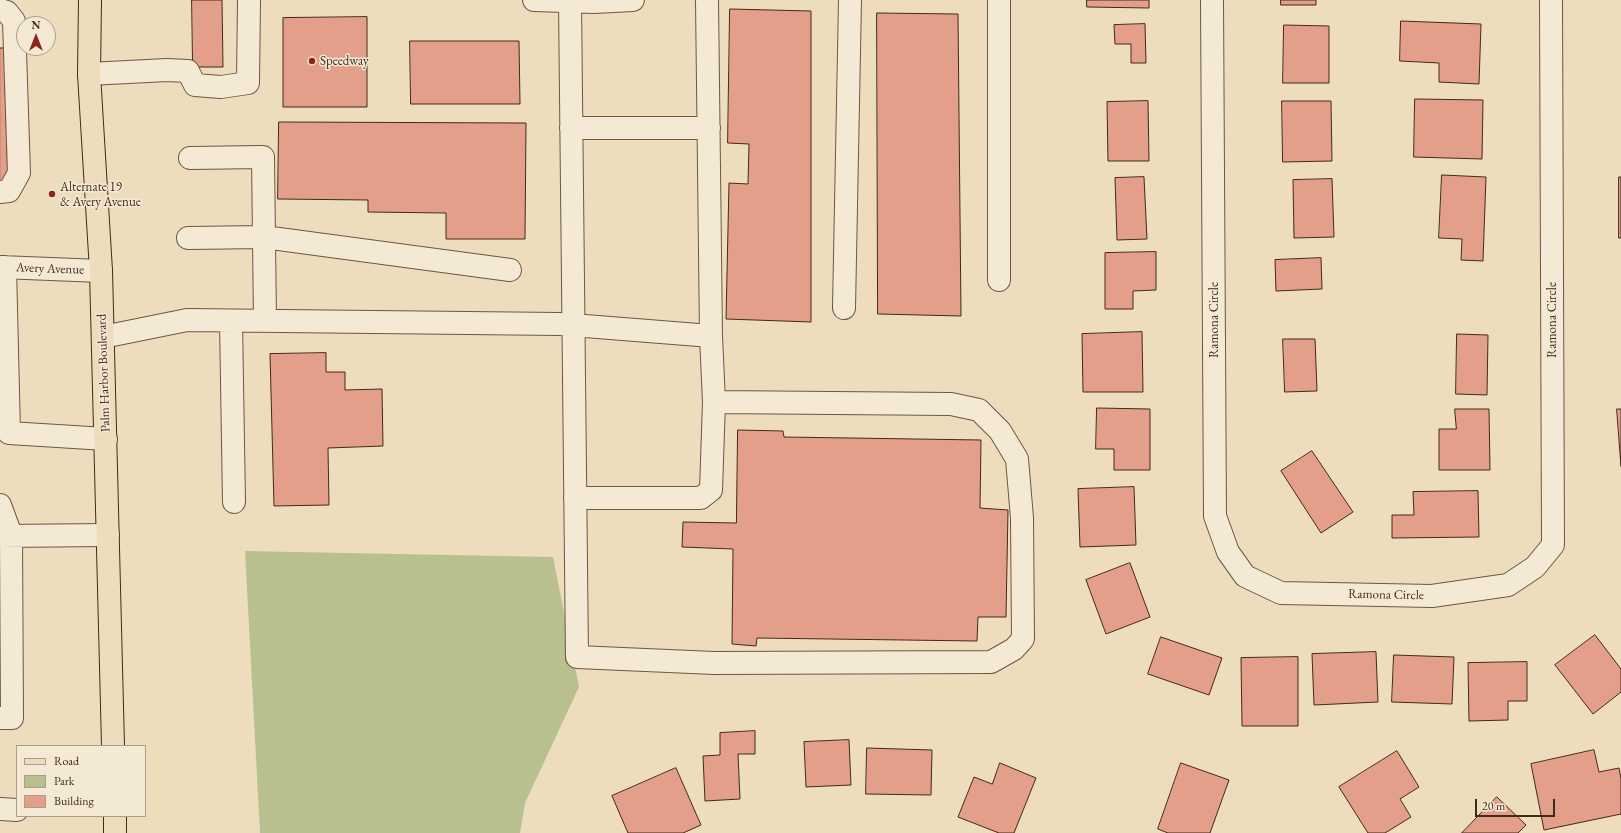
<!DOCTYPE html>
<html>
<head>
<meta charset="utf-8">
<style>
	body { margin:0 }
	#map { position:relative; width:1621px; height:833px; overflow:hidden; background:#eeddbd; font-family:"EB Garamond",serif }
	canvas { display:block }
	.legend { position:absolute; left:16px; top:745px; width:130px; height:72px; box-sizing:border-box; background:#f4e9d4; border:1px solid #ac9d8a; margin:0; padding:5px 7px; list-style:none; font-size:12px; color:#402a1b }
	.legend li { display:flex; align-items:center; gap:8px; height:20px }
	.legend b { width:20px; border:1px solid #ac9d8a }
	.north { position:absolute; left:16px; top:16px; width:40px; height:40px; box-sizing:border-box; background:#f4e9d4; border:1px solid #ac9d8a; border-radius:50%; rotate:0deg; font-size:11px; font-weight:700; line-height:16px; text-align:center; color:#402a1b }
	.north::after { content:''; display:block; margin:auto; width:14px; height:18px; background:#8f2418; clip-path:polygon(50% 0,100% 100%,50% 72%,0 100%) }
	.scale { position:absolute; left:1475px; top:799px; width:80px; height:18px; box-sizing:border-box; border:2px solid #402a1b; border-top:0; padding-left:5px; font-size:12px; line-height:14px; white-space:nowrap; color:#402a1b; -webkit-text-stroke:3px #f4e9d4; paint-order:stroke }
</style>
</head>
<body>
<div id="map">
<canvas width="1621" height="833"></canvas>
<ul class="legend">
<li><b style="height:5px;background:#eeddbd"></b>Road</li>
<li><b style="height:11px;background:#b9c090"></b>Park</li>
<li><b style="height:11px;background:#e49f8a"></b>Building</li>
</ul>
<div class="north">N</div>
<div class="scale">20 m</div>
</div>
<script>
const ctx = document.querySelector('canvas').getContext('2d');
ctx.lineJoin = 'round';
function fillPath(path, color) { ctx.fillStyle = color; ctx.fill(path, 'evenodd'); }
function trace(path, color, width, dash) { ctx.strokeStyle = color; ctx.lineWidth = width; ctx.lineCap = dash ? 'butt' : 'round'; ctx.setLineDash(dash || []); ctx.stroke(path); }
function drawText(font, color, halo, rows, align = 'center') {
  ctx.font = font + ' "EB Garamond",serif'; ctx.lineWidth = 3; ctx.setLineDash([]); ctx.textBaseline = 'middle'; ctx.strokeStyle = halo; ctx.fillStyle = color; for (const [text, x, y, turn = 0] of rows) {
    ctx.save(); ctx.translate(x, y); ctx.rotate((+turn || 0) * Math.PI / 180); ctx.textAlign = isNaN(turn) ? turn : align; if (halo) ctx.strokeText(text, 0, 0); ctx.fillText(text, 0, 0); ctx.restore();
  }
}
fillPath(new Path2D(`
	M245,551l308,6 26,130 -54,116 -5,30h-260z`), '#b9c090');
const building = new Path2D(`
	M192,0h30l1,67h-30z
	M1087,0h62v8l-62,-1z
	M1281,0h35v5h-35z
	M730,9l81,2v311l-85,-3 3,-136 19,1 1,-40 -21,-1z
	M877,13l81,1 3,302 -83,-2z
	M367,17v90h-84v-89z
	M1401,21l80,3 -2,60 -40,-2v-19l-39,-2z
	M1145,24l1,39h-15v-19h-16l-1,-19z
	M1284,25l45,1v57h-46z
	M410,41h109l1,63h-109z
	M0,48h4l4,133 -8,1z
	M1415,99l68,1 -1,59 -68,-2z
	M1148,101l1,60h-41l-1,-59z
	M1282,101h49l1,60 -49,1z
	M279,122l247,1 -1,116h-79v-26l-78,-1v-12l-90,-1z
	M1442,175l44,2 -3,84 -22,-1 1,-21 -23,-1z
	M1144,177l3,62 -30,1 -2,-62z
	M1619,177h2v61h-2z
	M1332,179l2,58 -40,1 -1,-58z
	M1156,252v38l-23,1v18h-28v-56z
	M1321,258l1,31 -46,2 -1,-31z
	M1142,332l1,60h-60l-1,-58z
	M1457,334l31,1 -1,60 -31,-1z
	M1283,339h32l2,52 -32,1z
	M326,353v19h19v18l37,-1 1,57 -55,2 1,57 -55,1 -4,-152z
	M1097,408l53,1v61h-36v-21h-18z
	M1455,409h34l1,61h-51v-41h17z
	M1617,409h4v57z
	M738,430l45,1 1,6 197,3 -1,68 28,2 -2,107h-28l-1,24 -220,-3 -1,8 -24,-2 1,-95 -51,-2 1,-25 53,1z
	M1312,451l41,61 -32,21 -40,-62z
	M1134,487l2,58 -56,2 -2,-58z
	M1478,491l1,46 -87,1v-23h22l-1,-23z
	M1130,563l20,54 -44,17 -20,-54z
	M1595,635l26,34v23l-28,22 -38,-49z
	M1161,637l61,21 -13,37 -61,-21z
	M1376,652l2,50 -64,3 -2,-51z
	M1394,655l60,2 -2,47 -60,-2z
	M1298,657v69h-56l-1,-68z
	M1527,662v39h-19v19l-39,1 -1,-58z
	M755,731v23h-17l2,45 -35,2 -2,-45 17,-1v-22z
	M849,740l2,45 -45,2 -2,-45z
	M867,748l65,2 -1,45 -65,-1z
	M1594,750l5,22 20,-4 2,11v35l-77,16 -13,-66z
	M1397,751l22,36 -19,12 11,18 -26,16h-17l-29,-46z
	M1000,763l36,15 -22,55h-15l-41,-16 16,-40 18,7z
	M1181,763l48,17 -19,53h-42l-10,-4z
	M676,768l25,57 -18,8h-55l-16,-37z
	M1497,797l29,28 -8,8h-56z`);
fillPath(building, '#e49f8a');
trace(building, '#402a1b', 1);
const minor = new Path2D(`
	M534,0l60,2 39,-2
	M999,0v280
	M1212,0l3,516 13,36 17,24 36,17 151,3 76,-11 27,-18 18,-22 -2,-545
	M570,1l7,656 137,6 277,-1 23,-13 9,-10 -1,-121 -5,-59 -17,-28 -21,-21 -28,-6 -237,-2 -3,-66
	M0,10l7,2 7,9 5,152 -10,18 -9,1
	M89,74l78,-4 21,1 7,14 26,2 27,-4 1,-83
	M571,128h138
	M190,158l73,-1 2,164
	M188,238l76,-1 246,33
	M0,267l101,4
	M5,267l4,166 97,6
	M844,308l6,-308
	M231,321l3,181
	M103,337l84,-17 373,4 151,12 -4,-336
	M575,498h126l10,-8 3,-88
	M0,505l11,30 1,183h-12
	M0,536l108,-1
	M0,809l17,1`);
const major = new Path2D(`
	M90,0l-1,74 12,197 12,475
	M115,816v17`);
trace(minor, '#6c5744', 24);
trace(major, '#402a1b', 24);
trace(minor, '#f4e9d4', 22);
trace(major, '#eeddbd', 22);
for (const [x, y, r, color] of [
	[312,61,4,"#8f2418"],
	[52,194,4,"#8f2418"]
]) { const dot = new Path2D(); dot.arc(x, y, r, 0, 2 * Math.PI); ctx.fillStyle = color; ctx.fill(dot); trace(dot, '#f4e9d4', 1.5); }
drawText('13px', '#402a1b', '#f4e9d4', [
	["Speedway",320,61],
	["Alternate 19",60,187],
	["& Avery Avenue",60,202]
], 'left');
drawText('13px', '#402a1b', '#f4e9d4', [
	["Avery Avenue",50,269,2],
	["Ramona Circle",1214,320,-90],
	["Ramona Circle",1552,320,-90],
	["Palm Harbor Boulevard",104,373,-92],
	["Ramona Circle",1386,595,1]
]);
</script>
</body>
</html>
